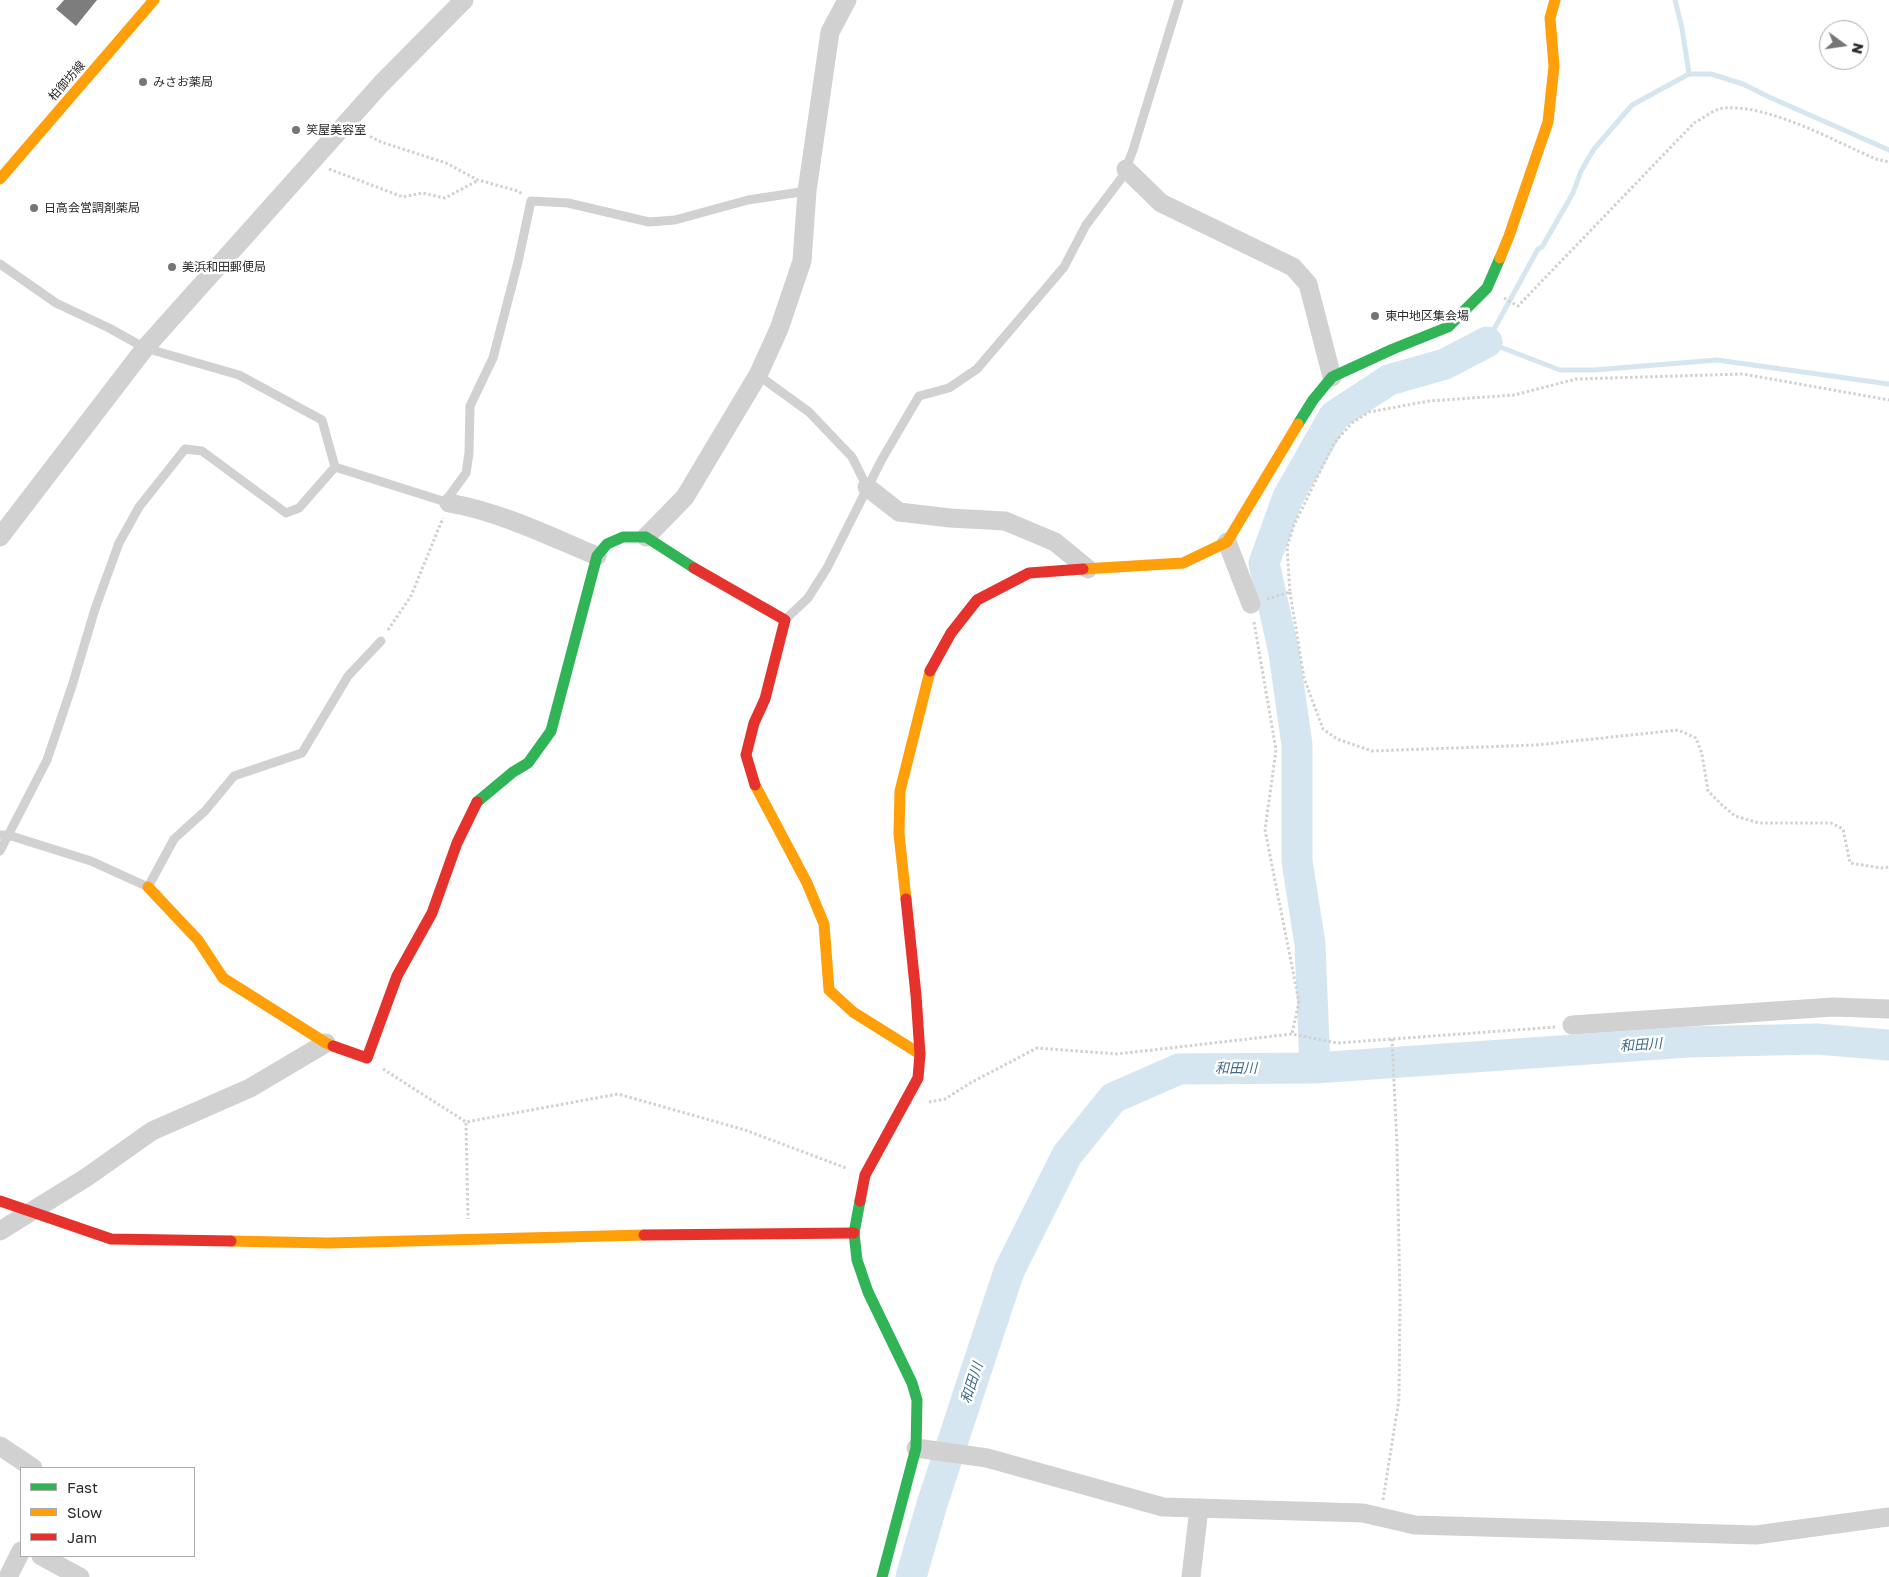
<!DOCTYPE html>
<html>
<head>
<meta charset="utf-8">
<style>
	body { margin:0 }
	#map { position:relative; width:1889px; height:1577px; overflow:hidden; background:#fff; font-family:"Golos Text",sans-serif }
	canvas { display:block }
	.legend { position:absolute; left:20px; top:1467px; width:175px; height:90px; box-sizing:border-box; background:#fff; border:1px solid #ababab; margin:0; padding:6px 9px; list-style:none; font-size:15px; color:#2c2c2c }
	.legend li { display:flex; align-items:center; gap:10px; height:25px }
	.legend b { width:25px; border:1px solid #ababab }
	.north { position:absolute; left:1819px; top:20px; width:50px; height:50px; box-sizing:border-box; background:#fff; border:1px solid #ababab; border-radius:50%; rotate:104deg; font-size:14px; font-weight:700; line-height:20px; text-align:center; color:#2c2c2c }
	.north::after { content:''; display:block; margin:auto; width:18px; height:22px; background:#767676; clip-path:polygon(50% 0,100% 100%,50% 72%,0 100%) }
</style>
</head>
<body>
<div id="map">
<canvas width="1889" height="1577"></canvas>
<ul class="legend">
<li><b style="height:6px;background:#30b455"></b>Fast</li>
<li><b style="height:6px;background:#ff9f0a"></b>Slow</li>
<li><b style="height:6px;background:#e5322d"></b>Jam</li>
</ul>
<div class="north">N</div>
</div>
<script>
const ctx = document.querySelector('canvas').getContext('2d');
ctx.lineJoin = 'round';
function trace(path, color, width, dash) { ctx.strokeStyle = color; ctx.lineWidth = width; ctx.lineCap = dash ? 'butt' : 'round'; ctx.setLineDash(dash || []); ctx.stroke(path); }
function fillPath(path, color) { ctx.fillStyle = color; ctx.fill(path, 'evenodd'); }
function drawText(font, color, halo, rows, align = 'center') {
  ctx.font = font + ' "Golos Text","Noto Sans JP",sans-serif'; ctx.lineWidth = 5; ctx.setLineDash([]); ctx.textBaseline = 'middle'; ctx.strokeStyle = halo; ctx.fillStyle = color; for (const [text, x, y, turn = 0] of rows) {
    ctx.save(); ctx.translate(x, y); ctx.rotate((+turn || 0) * Math.PI / 180); ctx.textAlign = isNaN(turn) ? turn : align; if (halo) ctx.strokeText(text, 0, 0); ctx.fillText(text, 0, 0); ctx.restore();
  }
}
trace(new Path2D(`
	M1675,0l7,28 7,46
	M1889,150l-120,-53 -26,-13 -32,-10h-22l-57,31 -38,44 -13,22 -8,22 -31,54 -4,2 -51,93 73,28h34l123,-10 172,24`), '#d6e6f0', 5);
trace(new Path2D(`
	M1315,1068l-5,-124 -13,-83v-116l-13,-92 -20,-90 24,-66 46,-81 55,-36 56,-16 42,-22
	M911,1577l21,-73 77,-233 58,-116 46,-57 66,-29 136,-1 374,-26 128,-3 72,6`), '#d6e6f0', 31);
fillPath(new Path2D(`
	M64,0h33l-21,26 -20,-17z`), '#7d7d7d');
trace(new Path2D(`
	M361,132l20,10 65,21 32,17 40,11 4,3
	M329,169l74,28 19,-4 23,5 32,-17
	M1504,298l14,8 176,-183c8,-4 21,-15 31,-15 46,-3 109,33 151,51l13,3
	M1290,592l14,86 19,51 14,10 35,12 164,-6 142,-15 18,8 6,16 6,37 14,14 13,11 24,7h72l12,6 7,34 31,5 8,-1
	M1267,599l23,-7 -3,-45 7,-22 40,-82 18,-20 17,-11 60,-11 85,-6 62,-16 167,-5 146,26
	M1254,622l22,128 -11,80 34,172 -7,32
	M388,630l23,-34 32,-78
	M383,1069l83,53 152,-28 127,36 101,38
	M929,1102l16,-3 27,-17 65,-34 80,6 175,-20 45,9 219,-16
	M466,1123l2,96
	M1383,1500l16,-101 1,-99 -3,-154 -5,-107`), '#d1d1d1', 3, [2.5, 2.5]);
trace(new Path2D(`
	M0,264l56,39 53,25 36,20 94,27 83,45 13,47 114,36
	M758,375l51,37 43,45 15,30
	M445,502l21,-29 3,-20 1,-47 23,-48 25,-96 13,-61 37,2 81,19 26,-2 73,-20 59,-9
	M787,618l21,-20 19,-30 55,-109 37,-63 30,-8 28,-19 87,-102 22,-42 37,-49 10,-26 46,-150
	M0,835h8l83,26 57,26 26,-48 31,-28 29,-35 68,-23 46,-77 33,-35
	M0,851l47,-91 25,-74 23,-77 24,-66 20,-36 46,-58 17,2 84,62 13,-5 36,-41`), '#d1d1d1', 9);
trace(new Path2D(`
	M1126,169l35,34 132,64 15,17 24,93
	M867,487l32,25 51,6 55,3 50,21 33,27
	M449,503c52,9 100,33 148,53
	M0,537l145,-189 236,-264 83,-84
	M646,537l39,-40 73,-122 21,-46 23,-68 5,-70 23,-159 17,-32
	M1227,542l24,62
	M1572,1025l261,-18 56,2
	M0,1231l87,-54 65,-46 98,-43 76,-45
	M0,1446l33,22
	M916,1448l71,10 176,49 200,6 52,12 341,10 133,-18
	M41,1556l39,21
	M8,1577l13,-26
	M1191,1577l8,-69`), '#d1d1d1', 19);
trace(new Path2D(`
	M1298,424l15,-24 19,-23 61,-28 55,-22 39,-39 13,-30
	M477,802l36,-30 15,-9 23,-32 46,-175 10,-12 16,-7h23l48,31
	M860,1201l-6,32 3,27 11,32 44,91 5,17 -1,48 -34,129`), '#30b455', 11);
trace(new Path2D(`
	M0,179l154,-179
	M1500,258l9,-22 39,-114 6,-56 -4,-48 5,-18
	M1083,569l100,-6 44,-21 71,-118
	M755,785l52,98 17,41 5,66 24,22 67,42
	M148,887l50,53 25,38 103,65 7,3
	M906,899l-7,-65 1,-43 30,-120
	M231,1241l97,2 316,-8`), '#ff9f0a', 11);
trace(new Path2D(`
	M694,568l91,52 -20,79 -11,24 -8,32 9,30
	M930,671l21,-38 26,-33 52,-27 54,-4
	M333,1046l34,12 30,-82 35,-63 25,-70 20,-41
	M0,1201l111,38 120,2
	M860,1201l5,-26 53,-97 2,-24 -4,-59 -10,-96
	M644,1235l210,-2`), '#e5322d', 11);
for (const [x, y, r, color] of [
	[143,82,5,"#767676"],
	[296,130,5,"#767676"],
	[34,208,5,"#767676"],
	[172,267,5,"#767676"],
	[1375,316,5,"#767676"]
]) { const dot = new Path2D(); dot.arc(x, y, r, 0, 2 * Math.PI); ctx.fillStyle = color; ctx.fill(dot); trace(dot, '#fff', 2); }
drawText('12px', '#2c2c2c', '#fff', [
	["柏御坊線",67,81,-49]
]);
drawText('12px', '#2c2c2c', '#fff', [
	["みさお薬局",153,82],
	["笑屋美容室",306,130],
	["日高会営調剤薬局",44,208],
	["美浜和田郵便局",182,267],
	["東中地区集会場",1385,316]
], 'left');
drawText('italic 14px', '#3c6c8d', '#fff', [
	["和田川",1641,1045,-4],
	["和田川",1236,1069],
	["和田川",972,1383,-72]
]);
</script>
</body>
</html>
